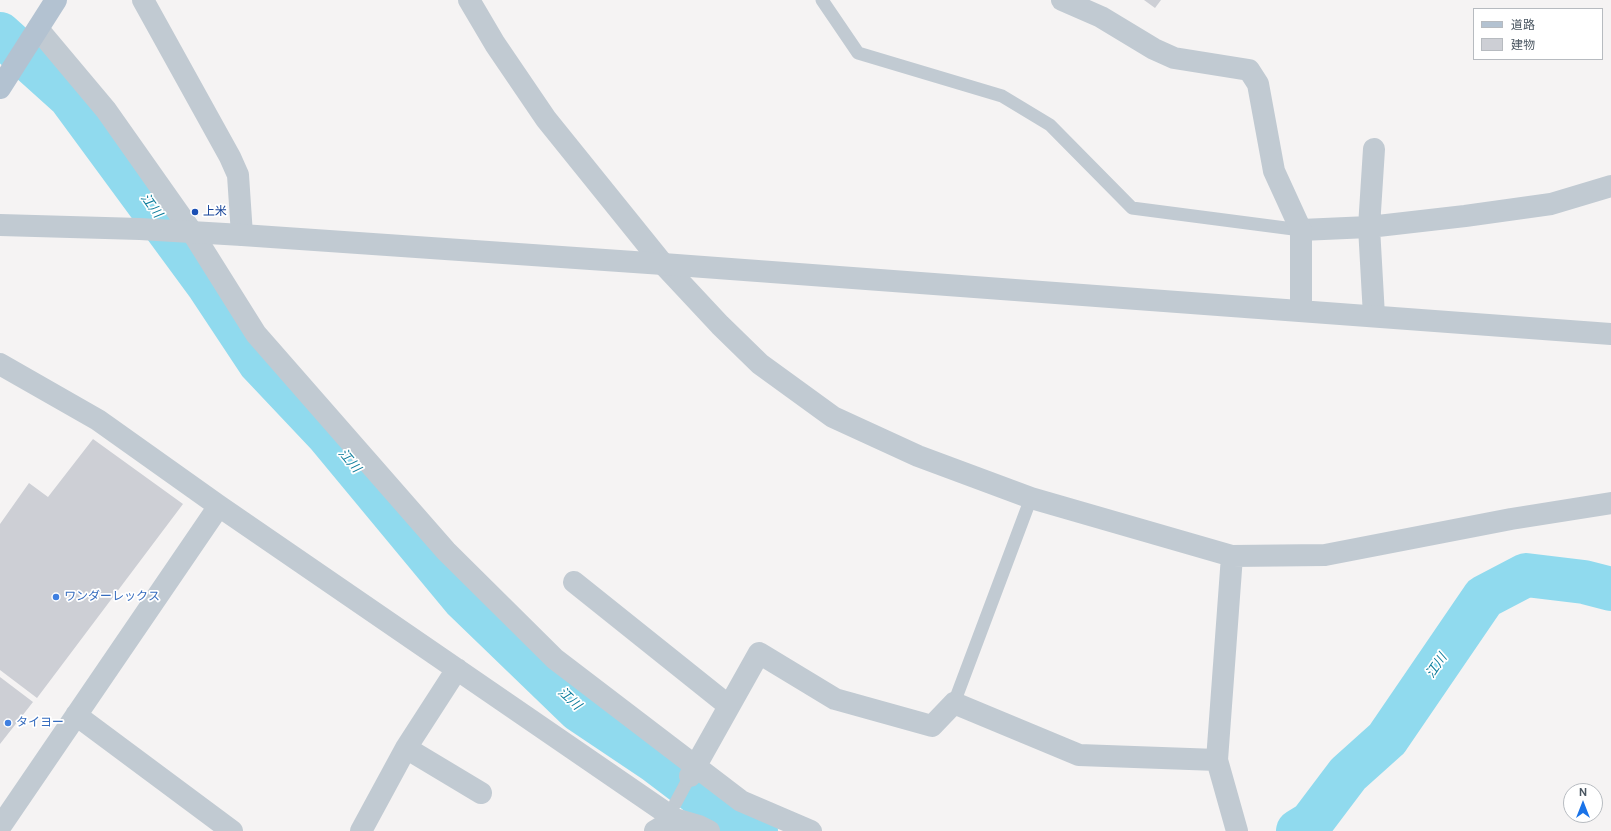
<!DOCTYPE html>
<html>
<head>
<meta charset="utf-8">
<style>
	body { margin:0 }
	#map { position:relative; width:1611px; height:831px; overflow:hidden; background:#f5f3f3; font-family:"DM Sans","Noto Sans JP",sans-serif }
	canvas { display:block }
	.legend { position:absolute; left:1473px; top:8px; width:130px; height:52px; box-sizing:border-box; background:#fff; border:1px solid #b7bbc0; margin:0; padding:5px 7px; list-style:none; font-size:12px; color:#4a5661 }
	.legend li { display:flex; align-items:center; gap:8px; height:20px }
	.legend b { width:20px; border:1px solid #b7bbc0 }
	.north { position:absolute; left:1563px; top:783px; width:40px; height:40px; box-sizing:border-box; background:#fff; border:1px solid #b7bbc0; border-radius:50%; rotate:0deg; font-size:11px; font-weight:700; line-height:16px; text-align:center; color:#4a5661 }
	.north::after { content:''; display:block; margin:auto; width:14px; height:18px; background:#1a73e8; clip-path:polygon(50% 0,100% 100%,50% 72%,0 100%) }
</style>
</head>
<body>
<div id="map">
<canvas width="1611" height="831"></canvas>
<ul class="legend">
<li><b style="height:5px;background:#b3c2d1"></b>道路</li>
<li><b style="height:11px;background:#cdcfd5"></b>建物</li>
</ul>
<div class="north">N</div>
</div>
<script>
const ctx = document.querySelector('canvas').getContext('2d');
ctx.lineJoin = 'round';
function trace(path, color, width, dash) { ctx.strokeStyle = color; ctx.lineWidth = width; ctx.lineCap = dash ? 'butt' : 'round'; ctx.setLineDash(dash || []); ctx.stroke(path); }
function fillPath(path, color) { ctx.fillStyle = color; ctx.fill(path, 'evenodd'); }
function drawText(font, color, halo, rows, align = 'center') {
  ctx.font = font + ' "DM Sans","Noto Sans JP",sans-serif'; ctx.lineWidth = 3.5; ctx.setLineDash([]); ctx.textBaseline = 'middle'; ctx.strokeStyle = halo; ctx.fillStyle = color; for (const [text, x, y, turn = 0] of rows) {
    ctx.save(); ctx.translate(x, y); ctx.rotate((+turn || 0) * Math.PI / 180); ctx.textAlign = isNaN(turn) ? turn : align; if (halo) ctx.strokeText(text, 0, 0); ctx.fillText(text, 0, 0); ctx.restore();
  }
}
trace(new Path2D(`
	M0,34l70,63 139,189 51,77 68,72 136,164 115,111 76,51 74,56 27,14
	M1298,831l13,-8 37,-49 39,-35 97,-142 42,-22 58,7 27,7`), '#90daee', 44);
fillPath(new Path2D(`
	M1144,0h17l-6,8z
	M93,439l90,65 -146,194 -37,-28v-146l29,-41 19,14z
	M0,677l33,25 -33,42z`), '#cdcfd5');
trace(new Path2D(`
	M822,0l36,53 144,43 48,29 82,83 169,22
	M954,703l77,-205
	M675,804l15,-28`), '#c1cad2', 13);
trace(new Path2D(`
	M143,0l87,157 8,18 4,60
	M469,0l26,44 51,75 117,145 57,61 40,39 73,53 85,39 113,42 201,58 93,-1 186,-36 100,-16
	M38,29l68,81 86,122 64,102 190,217 109,108 186,142 70,30
	M1374,149l-5,78 5,89
	M1301,230l68,-3 96,-11 86,-12 60,-18
	M0,364l98,56 121,86 456,313 24,7 10,5
	M1232,556l-15,204 20,71
	M574,582l155,124
	M76,715l156,116
	M406,748l75,45
	M690,776l69,-123 76,46 97,27 22,-23 125,52 138,5
	M0,827l219,-321
	M361,831l45,-83 51,-79
	M655,831l20,-12`), '#c1cad2', 22);
trace(new Path2D(`
	M1062,0l39,17 53,32 20,9 75,12 9,14 16,87 27,59v81
	M0,225l140,4 102,6 421,29 948,70`), '#c1cad2', 22);
trace(new Path2D(`
	M0,88l56,-88`), '#b3c2d1', 22);
for (const [x, y, r, color] of [
	[195,212,4,"#1a4fb4"],
	[56,597,4,"#3f7fe0"],
	[8,723,4,"#3f7fe0"]
]) { const dot = new Path2D(); dot.arc(x, y, r, 0, 2 * Math.PI); ctx.fillStyle = color; ctx.fill(dot); trace(dot, '#fff', 1.5); }
drawText('12px', '#164399', '#fff', [
	["上米",203,212]
], 'left');
drawText('12px', '#366cbe', '#fff', [
	["ワンダーレックス",64,597],
	["タイヨー",16,723]
], 'left');
drawText('italic 13px', '#0c7c9b', '#fff', [
	["江川",151,206,54],
	["江川",349,461,50],
	["江川",1437,666,-56],
	["江川",569,699,43]
]);
</script>
</body>
</html>
